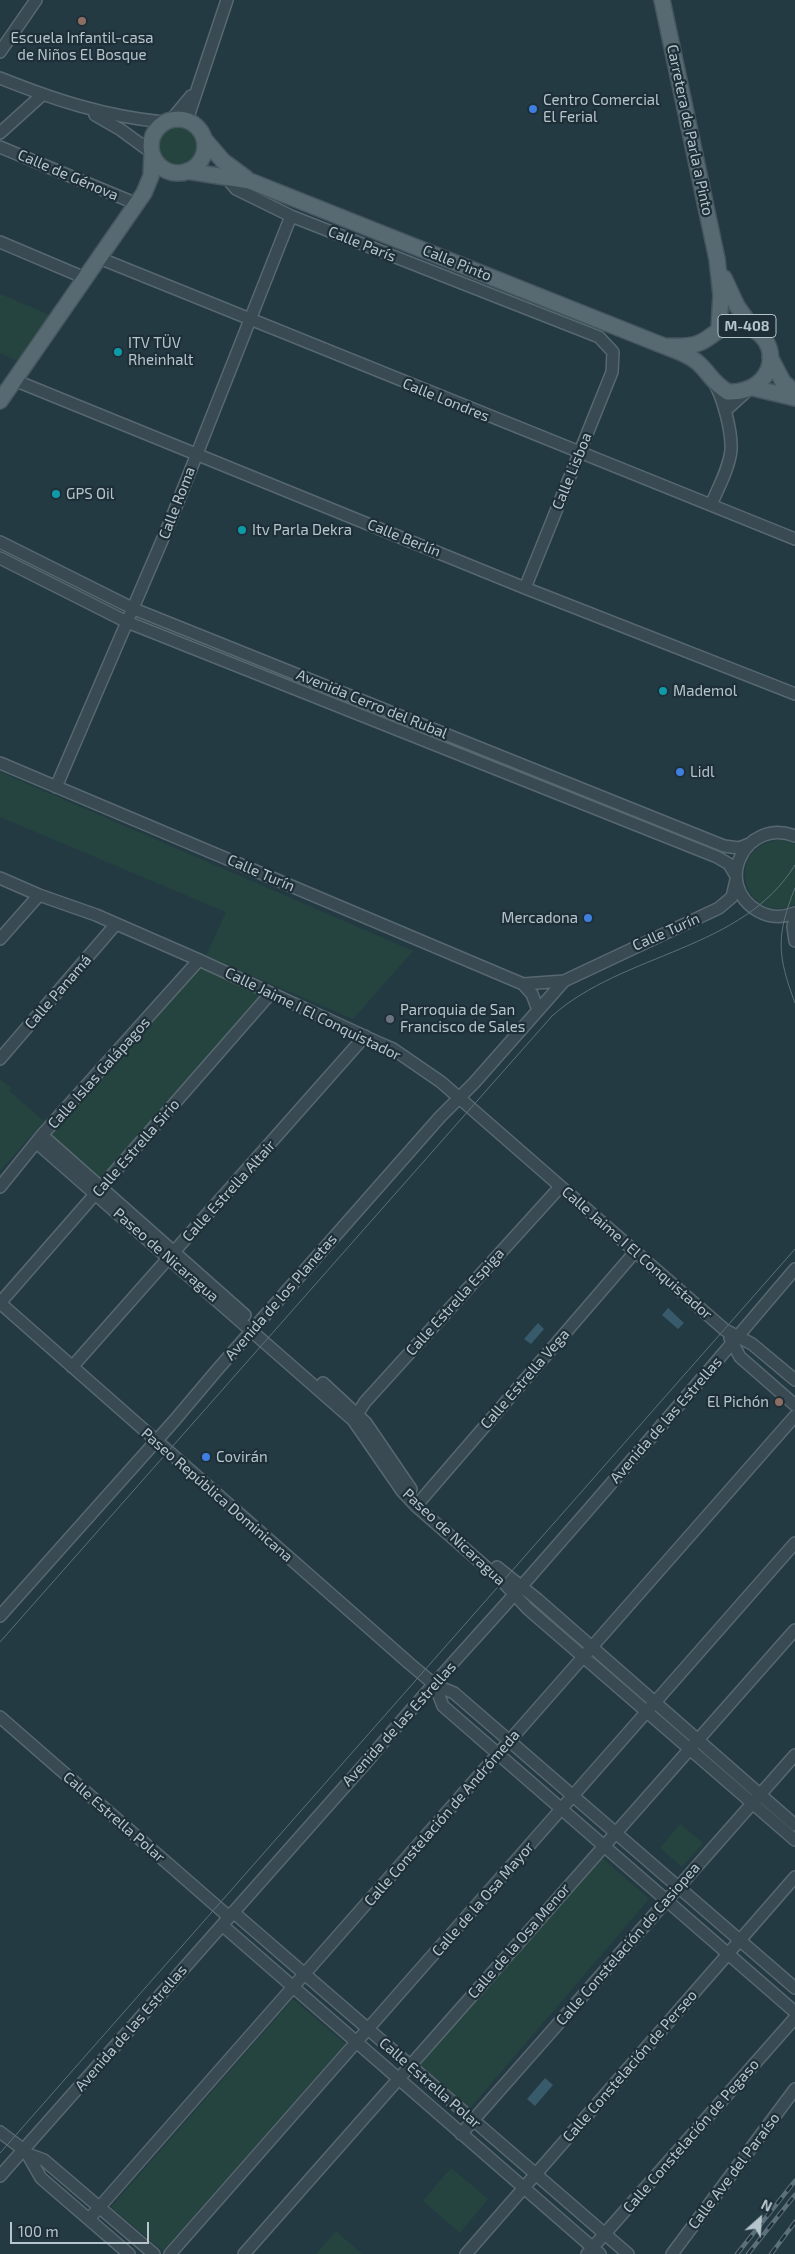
<!DOCTYPE html>
<html>
<head>
<meta charset="utf-8">
<style>
	body { margin:0 }
	#map { position:relative; width:795px; height:2254px; overflow:hidden; background:#243a43; font-family:"Exo 2",sans-serif }
	canvas { display:block }
	.north { position:absolute; left:735px; top:2194px; width:50px; height:50px; -webkit-text-stroke:4px #1e2f38; paint-order:stroke; rotate:26deg; font-size:14px; font-weight:700; line-height:20px; text-align:center; color:#b6c5cc }
	.north::after { content:''; display:block; margin:auto; width:18px; height:22px; background:#b6c5cc; clip-path:polygon(50% 0,100% 100%,50% 72%,0 100%) }
	.scale { position:absolute; left:10px; top:2222px; width:139px; height:22px; box-sizing:border-box; border:2px solid #b6c5cc; border-top:0; padding-left:6px; font-size:15px; line-height:18px; white-space:nowrap; color:#b6c5cc; -webkit-text-stroke:4px #1e2f38; paint-order:stroke }
</style>
</head>
<body>
<div id="map">
<canvas width="795" height="2254"></canvas>
<div class="north">N</div>
<div class="scale">100 m</div>
</div>
<script>
const ctx = document.querySelector('canvas').getContext('2d');
ctx.lineJoin = 'round';
function fillPath(path, color) { ctx.fillStyle = color; ctx.fill(path, 'evenodd'); }
function trace(path, color, width, dash) { ctx.strokeStyle = color; ctx.lineWidth = width; ctx.lineCap = dash ? 'butt' : 'round'; ctx.setLineDash(dash || []); ctx.stroke(path); }
function drawText(font, color, halo, rows, align = 'center') {
  ctx.font = font + ' "Exo 2",sans-serif'; ctx.lineWidth = 4.5; ctx.setLineDash([]); ctx.textBaseline = 'middle'; ctx.strokeStyle = halo; ctx.fillStyle = color; for (const [text, x, y, turn = 0] of rows) {
    ctx.save(); ctx.translate(x, y); ctx.rotate((+turn || 0) * Math.PI / 180); ctx.textAlign = isNaN(turn) ? turn : align; if (halo) ctx.strokeText(text, 0, 0); ctx.fillText(text, 0, 0); ctx.restore();
  }
}
fillPath(new Path2D(`
	M156 145a21 21 0 1 1 42 0a21 21 0 1 1-42 0Z
	M0,294l57,24 -32,46 -25,-11z
	M0,772l413,179 -60,68 -147,-63 20,-44 -226,-95z
	M783,840l12,4v60c-51,25 -75,-62 -12,-64z
	M200,961l70,32 -170,194 -54,-48z
	M0,1079l11,9 -2,3 35,30 -44,50z
	M680,1824l23,19 -21,24 -22,-19z
	M600,1856l49,43 -179,209 -52,-45z
	M293,1999l52,45 -182,207 -52,-44z
	M451,2168l37,31 -28,34 -37,-32z
	M336,2231l26,23h-46z`), '#26443f');
fillPath(new Path2D(`
	M668,1308l16,15 -6,6 -16,-14z
	M538,1323l6,6 -13,15 -7,-5z
	M545,2078l8,7 -18,21 -8,-7z`), '#375b6b');
const minor = new Path2D(`
	M0,52l36,-52
	M0,78c55,22 104,38 163,44
	M95,115l26,15 30,22
	M172,119l19,-23
	M187,120l40,-120
	M0,133l42,-38
	M0,147l137,57
	M225,176l11,13 55,27 308,121 14,15 -1,20 -87,216
	M0,242l85,36
	M99,258l696,281
	M14,380l511,208 270,106
	M725,411l22,-20
	M711,505c7,-17 18,-36 20,-55 1,-18 -7,-48 -15,-64
	M0,542l134,67 590,237 15,2 10,-4
	M0,558l127,64 590,235 12,7 7,12
	M0,763l523,221 9,10 6,16
	M56,787l114,-265 121,-306
	M795,836c-49,-19 -83,48 -37,75 12,7 24,7 37,2
	M0,878l39,17 57,20 103,45 178,82 16,7 48,33 284,248 27,14 43,36
	M795,918l-2,9 2,14
	M0,939l39,-44
	M523,984l41,-3 155,-73 13,-11 4,-17
	M0,1059l116,-135
	M42,1135l203,180
	M37,1143l316,277 49,71 14,15 87,76 25,27 267,231
	M0,1187l42,-52 157,-175
	M0,1303l410,361 25,21 19,8 341,295
	M0,1303l271,-310
	M730,1338l10,19 55,48
	M72,1367l293,-331
	M323,1383l43,40 45,66
	M354,1419l11,-17 195,-215
	M416,1506l219,-254
	M497,1567l40,32 258,226
	M0,1616l174,-195 43,-51 223,-253 34,-34 90,-102
	M435,1685l8,21 352,306
	M0,1717l229,200
	M233,1912l395,342
	M222,1925l378,329
	M0,2132l24,18
	M461,2134l334,-379
	M25,2150l16,28 88,76
	M25,2153l19,7 110,94
	M0,2176l370,-418c46,-56 95,-108 143,-162 95,-108 189,-217 282,-327
	M89,2219l706,-803
	M170,2254l625,-711
	M244,2254l551,-624
	M466,2254l329,-377
	M587,2254l208,-236
	M672,2254l123,-165`);
const major = new Path2D(`
	M662,0l55,259 4,36 -2,34
	M151 146a27 27 0 1 1 54 0a27 27 0 1 1-54 0Z
	M205,140l18,21 23,17
	M187,171l63,10 414,165c11,4 24,8 33,16 13,11 14,20 31,30 50,1 57,-55 15,-67 -19,-5 -29,12 -44,18 -12,5 -23,3 -35,3
	M724,278l13,28 16,23
	M770,357l13,25 12,10
	M753,388l42,10
	M0,401l144,-208 7,-17 1,-21`);
trace(minor, '#576870', 14);
trace(major, '#46565f', 18);
trace(minor, '#394a52', 11);
trace(major, '#576a72', 15);
trace(new Path2D(`
	M795,888c-19,47 -18,67 0,115
	M0,1642l552,-626c72,-64 190,-65 243,-151
	M0,2153l795,-904`), '#5b707a', 1);
const rail = new Path2D(`
	M737,2254l58,-73
	M748,2254l47,-59
	M771,2254l24,-32`);
trace(rail, '#5b707a', 4.5);
trace(rail, '#1e2f38', 2.5, [8]);
for (const [x, y, r, color] of [
	[82,21,5,"#8d6e63"],
	[533,109,5,"#3f7fe0"],
	[118,352,5,"#0f9aa8"],
	[56,494,5,"#0f9aa8"],
	[242,530,5,"#0f9aa8"],
	[663,691,5,"#0f9aa8"],
	[680,772,5,"#3f7fe0"],
	[588,918,5,"#3f7fe0"],
	[390,1019,5,"#6b7280"],
	[779,1402,5,"#8d6e63"],
	[206,1457,5,"#3f7fe0"]
]) { const dot = new Path2D(); dot.arc(x, y, r, 0, 2 * Math.PI); ctx.fillStyle = color; ctx.fill(dot); trace(dot, '#1e2f38', 2); }
for (const [x, y, w] of [
	[747,326,58]
]) { const box = new Path2D(); box.roundRect(x - w / 2, y - 11.5, w, 23, 4); ctx.fillStyle = '#1e2f38'; ctx.fill(box); trace(box, '#b6c5cc', 1); }
drawText('bold 14px', '#b6c5cc', null, [
	["M-408",747,326]
]);
drawText('15px', '#b6c5cc', '#1e2f38', [
	["Escuela Infantil-casa",82,38,"center"],
	["de Niños El Bosque",82,55,"center"],
	["Centro Comercial",543,100],
	["El Ferial",543,117],
	["ITV TÜV",128,343],
	["Rheinhalt",128,360],
	["GPS Oil",66,494],
	["Itv Parla Dekra",252,530],
	["Mademol",673,691],
	["Lidl",690,772],
	["Mercadona",578,918,"right"],
	["Parroquia de San",400,1010],
	["Francisco de Sales",400,1027],
	["El Pichón",769,1402,"right"],
	["Covirán",216,1457]
], 'left');
drawText('15px', '#b6c5cc', '#1e2f38', [
	["Carretera de Parla a Pinto",690,130,78],
	["Calle de Génova",68,175,23],
	["Calle París",362,244,22],
	["Calle Pinto",457,263,22],
	["Calle Londres",446,400,22],
	["Calle Lisboa",572,471,-68],
	["Calle Roma",177,503,-69],
	["Calle Berlín",404,538,22],
	["Avenida Cerro del Rubal",372,704,22],
	["Calle Turín",261,873,23],
	["Calle Turín",666,932,-24],
	["Calle Panamá",58,992,-49],
	["Calle Jaime I El Conquistador",313,1014,26],
	["Calle Islas Galápagos",99,1073,-48],
	["Calle Estrella Sirio",136,1148,-49],
	["Calle Estrella Altair",229,1191,-48],
	["Calle Jaime I El Conquistador",637,1253,41],
	["Paseo de Nicaragua",166,1255,41],
	["Avenida de los Planetas",281,1297,-49],
	["Calle Estrella Espiga",455,1302,-48],
	["Calle Estrella Vega",525,1379,-49],
	["Avenida de las Estrellas",666,1420,-49],
	["Paseo República Dominicana",217,1495,41],
	["Paseo de Nicaragua",454,1537,43],
	["Avenida de las Estrellas",399,1724,-48],
	["Calle Estrella Polar",114,1817,41],
	["Calle Constelación de Andrómeda",442,1818,-49],
	["Calle de la Osa Mayor",483,1899,-49],
	["Calle de la Osa Menor",519,1941,-49],
	["Calle Constelación de Casiopea",628,1944,-49],
	["Avenida de las Estrellas",131,2028,-49],
	["Calle Constelación de Perseo",630,2066,-49],
	["Calle Estrella Polar",430,2083,41],
	["Calle Constelación de Pegaso",691,2136,-49],
	["Calle Ave del Paraíso",734,2171,-53]
]);
</script>
</body>
</html>
